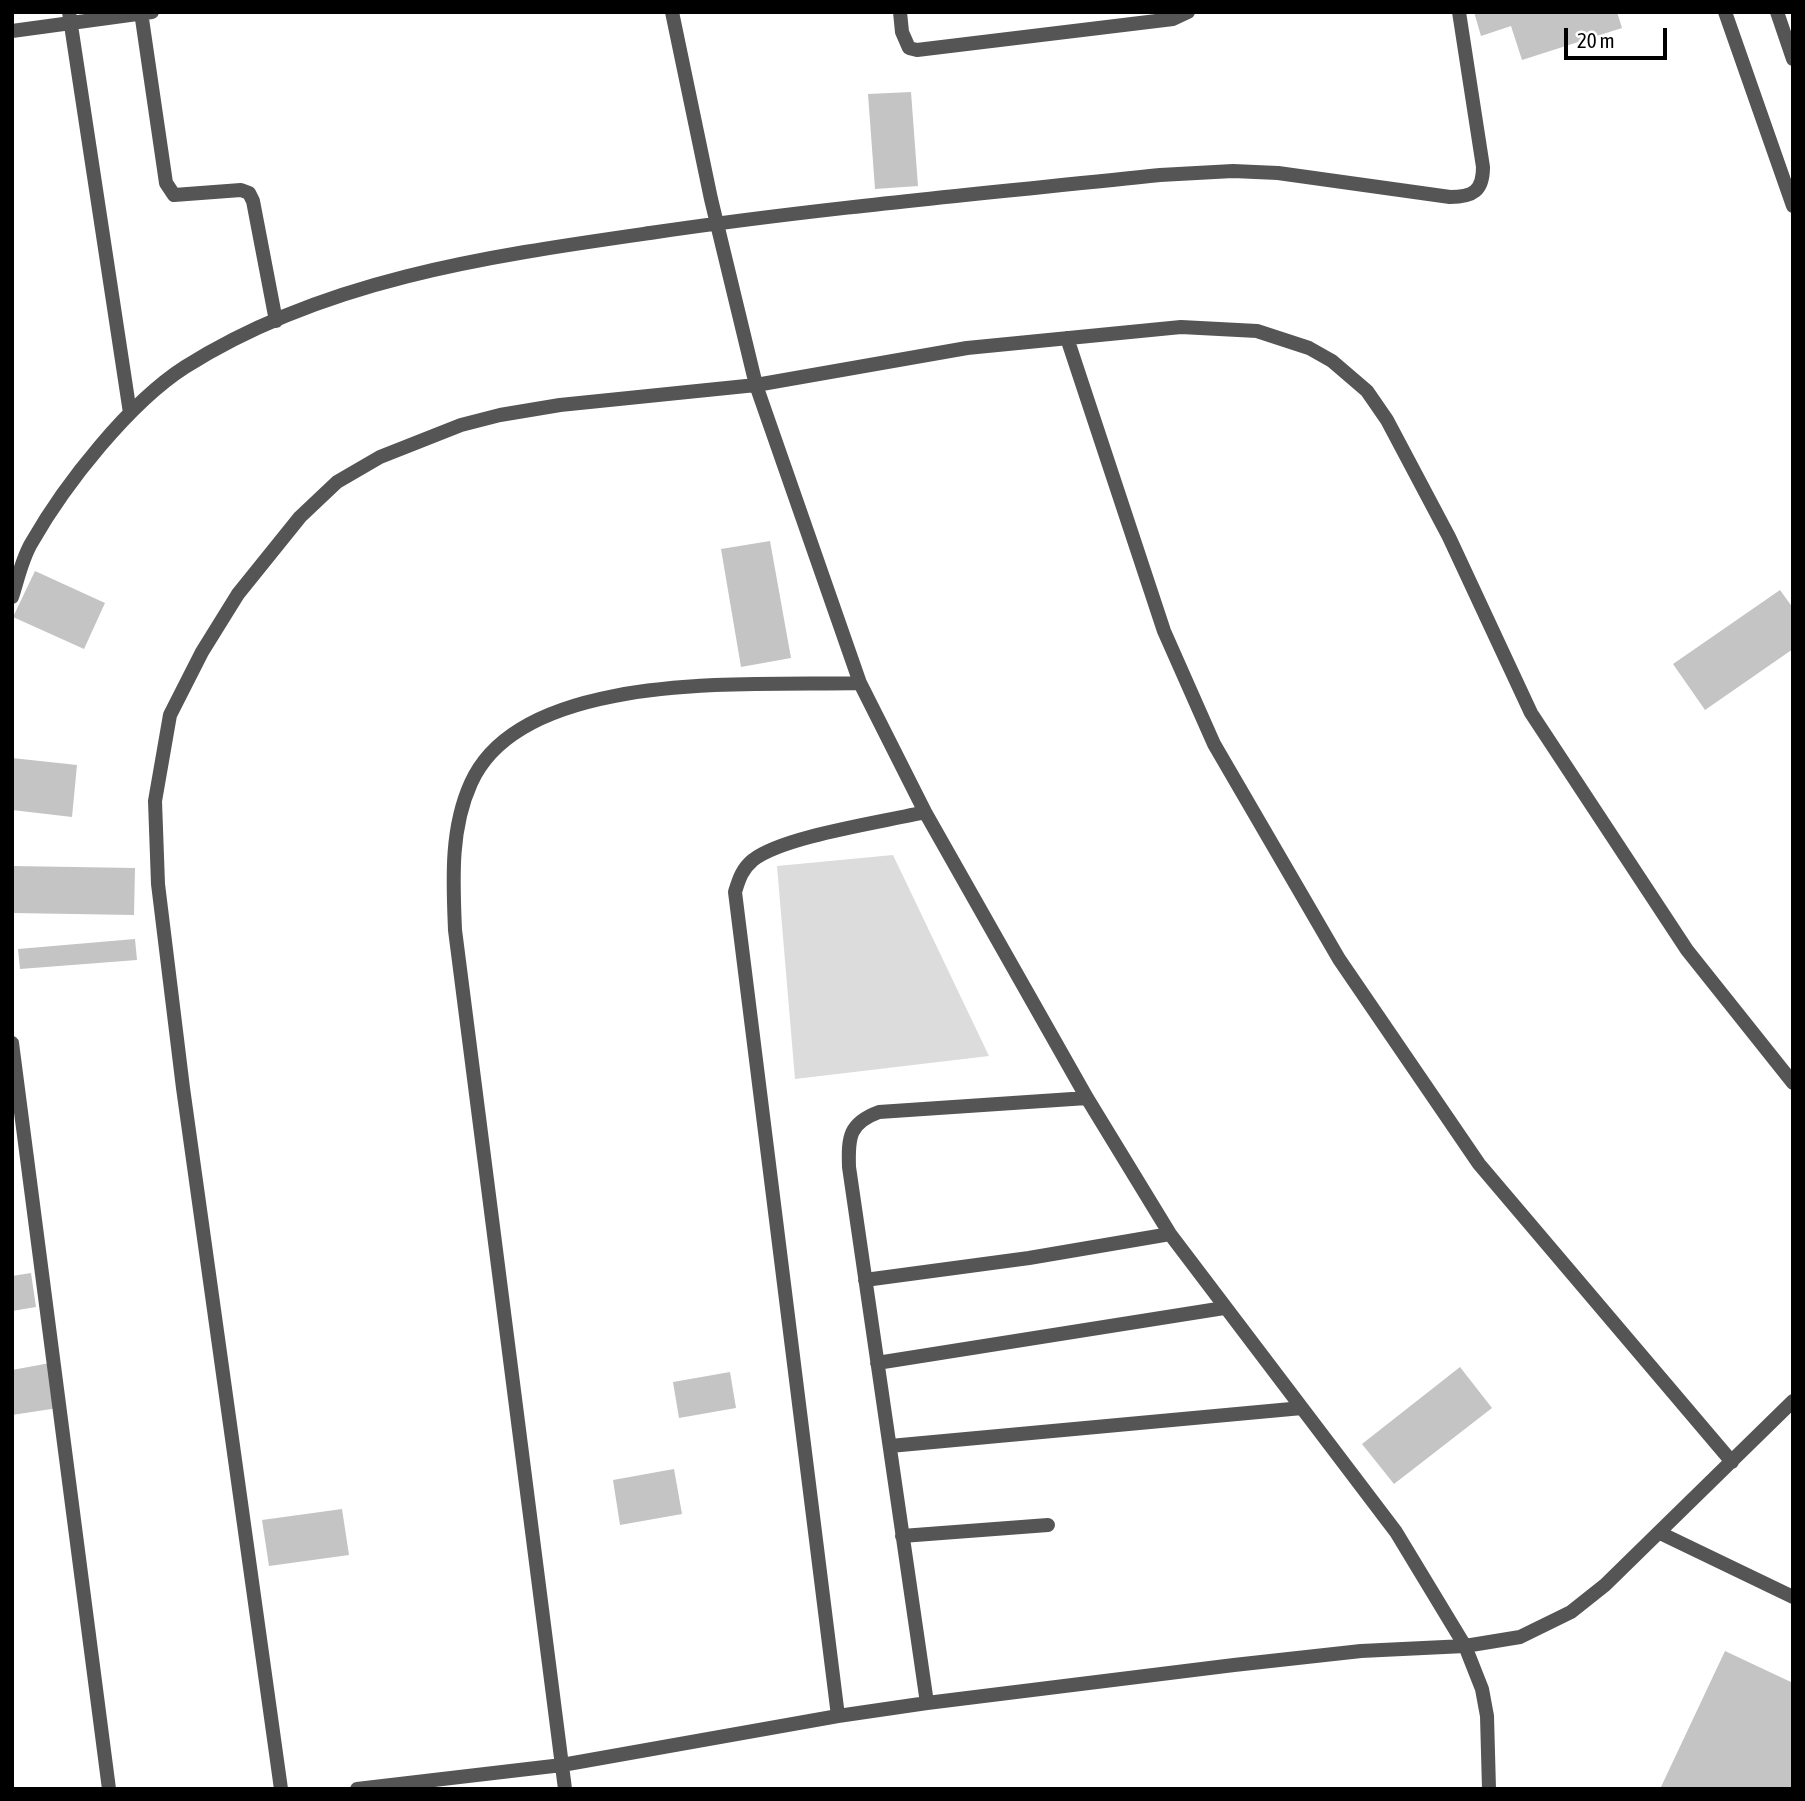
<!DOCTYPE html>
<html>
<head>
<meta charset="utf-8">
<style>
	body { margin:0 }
	#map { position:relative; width:1805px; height:1801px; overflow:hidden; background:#fff; font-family:"Asap Condensed",sans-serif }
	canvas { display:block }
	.frame { position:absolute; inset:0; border:14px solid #000; pointer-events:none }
	.scale { position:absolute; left:1564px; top:28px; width:103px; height:32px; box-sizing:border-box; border:4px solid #000; border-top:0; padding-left:9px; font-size:21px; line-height:24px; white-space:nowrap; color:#000; -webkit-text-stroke:5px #fff; paint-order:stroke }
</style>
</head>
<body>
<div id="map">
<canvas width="1805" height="1801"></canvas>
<div class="frame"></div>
<div class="scale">20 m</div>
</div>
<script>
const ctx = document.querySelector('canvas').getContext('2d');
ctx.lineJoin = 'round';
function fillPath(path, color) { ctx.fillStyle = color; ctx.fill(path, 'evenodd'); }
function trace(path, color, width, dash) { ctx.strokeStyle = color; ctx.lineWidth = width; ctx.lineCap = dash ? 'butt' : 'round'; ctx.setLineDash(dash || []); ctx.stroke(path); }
fillPath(new Path2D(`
	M893,855l96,201 -194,23 -18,-213z`), '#dcdcdc');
fillPath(new Path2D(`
	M1474,12h143l5,16 -100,32 -11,-34 -30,10z
	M911,92l7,94 -43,3 -7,-95z
	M770,541l21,117 -50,9 -20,-118z
	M35,571l70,32 -21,46 -71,-32z
	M1780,590l13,18v41l-88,61 -32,-46z
	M12,758l65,7 -5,52 -60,-7z
	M12,866l123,2 -1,47 -122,-2z
	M135,939l2,21 -117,9 -2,-20z
	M31,1273l5,34 -24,4v-35z
	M50,1363l8,45 -46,7v-45z
	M1460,1367l32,41 -98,76 -32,-40z
	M730,1372l6,36 -57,10 -6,-36z
	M674,1469l8,45 -62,11 -7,-45z
	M342,1509l7,46 -80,11 -7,-46z
	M1725,1651l68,32v106h-133z`), '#c4c4c4');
trace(new Path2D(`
	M69,12l61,401
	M141,12l25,171 8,12 67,-5 8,3 4,8 23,120
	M672,12l39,187 45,186 104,298 65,129 162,286 83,136 226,298 69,114 17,43 5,27 2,73
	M900,12l2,20 7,16 8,2 256,-31 15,-7
	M12,31l140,-19
	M1067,338l97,293 50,113 125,215 140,205 253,298
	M12,597c6,-18 10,-39 20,-55 33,-58 97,-139 153,-175 139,-88 305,-111 465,-134 169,-25 339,-40 510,-58l73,-4 45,2 172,24c23,0 33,-6 33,-30l-24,-155
	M12,1043l97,746
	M865,1280l164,-22 141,-24
	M877,1363l347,-55
	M890,1446l412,-38
	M1660,1533l133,64
	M902,1536l146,-11
	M927,1703l-78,-536c-1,-30 0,-44 30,-55l208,-14
	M838,1716l-103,-824c4,-13 7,-23 18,-32 31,-24 130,-38 172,-48
	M281,1789l-98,-701 -25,-204 -3,-83 15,-86 32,-63 36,-58 62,-77 37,-35 43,-25 81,-32 39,-10 60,-10 196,-20 211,-37 214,-21 76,4 52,17 23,13 35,30 20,29 62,117 82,176 156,237 106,133
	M357,1789l205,-24 276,-49 89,-13 307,-38 127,-14 104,-5 55,-9 51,-25 34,-27 188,-184
	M565,1789l-110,-859c-2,-49 -5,-101 16,-147 51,-115 284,-97 389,-100`), '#555', 14);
trace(new Path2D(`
	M1725,12l68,194
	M1777,12l16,47`), '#555', 14);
</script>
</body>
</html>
